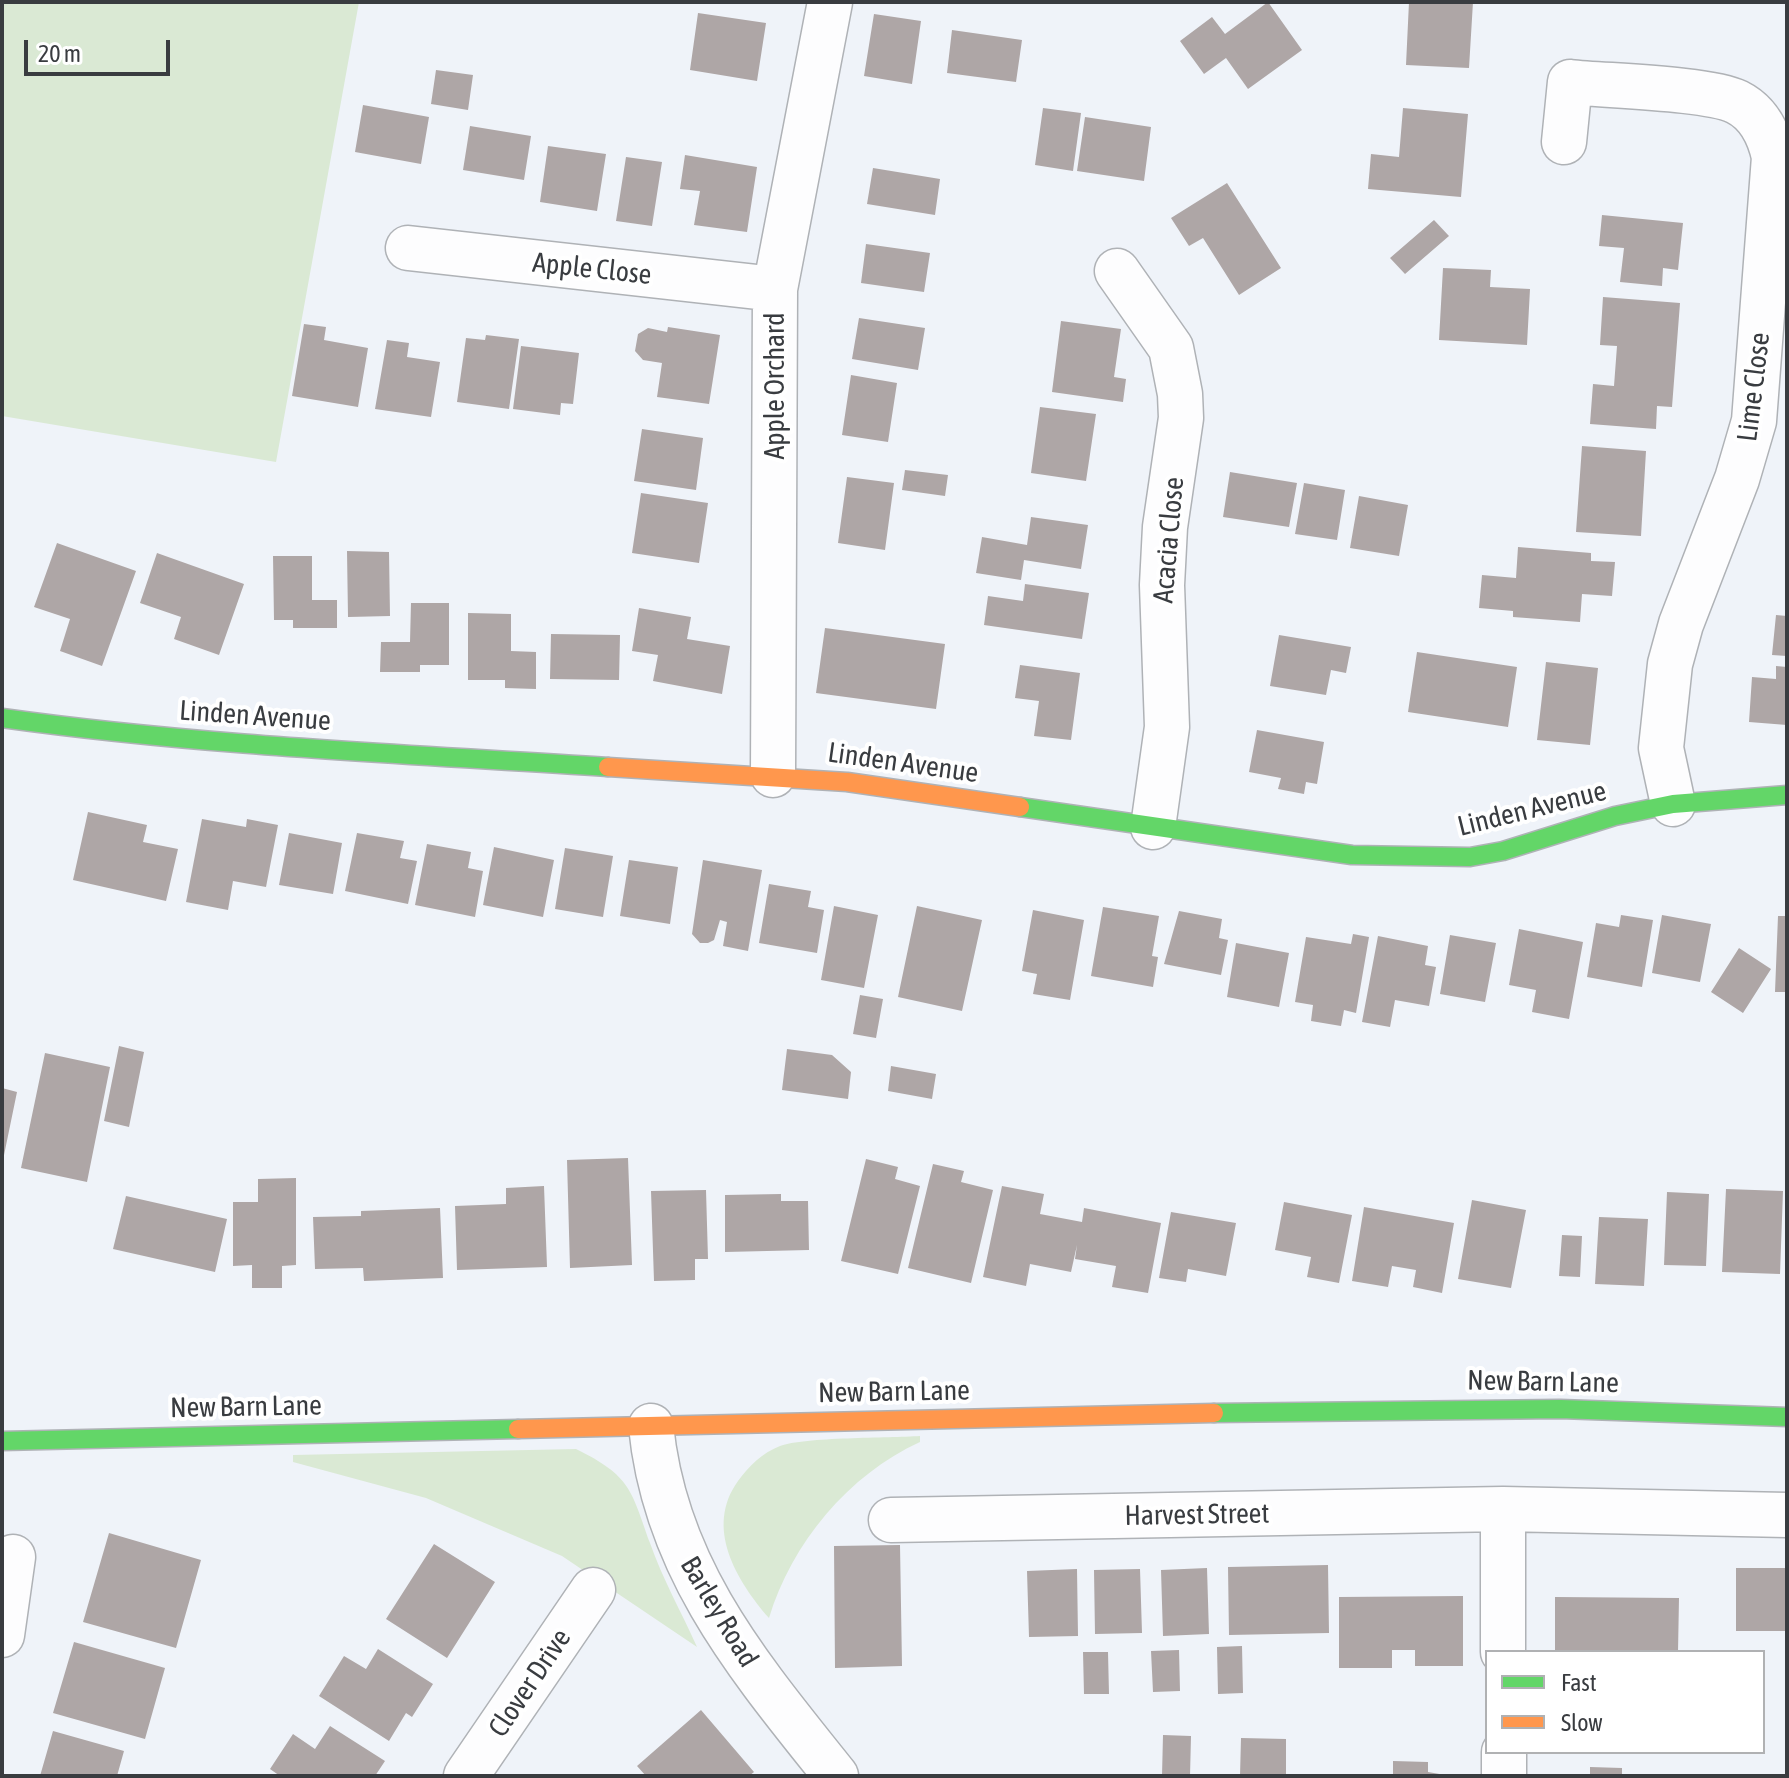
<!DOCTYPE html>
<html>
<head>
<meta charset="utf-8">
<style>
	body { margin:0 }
	#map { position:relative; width:1789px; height:1778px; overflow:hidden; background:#eff3f9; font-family:"Asap Condensed",sans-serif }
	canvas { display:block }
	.frame { position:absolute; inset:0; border:4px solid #393c40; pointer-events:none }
	.legend { position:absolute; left:1485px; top:1650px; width:280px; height:104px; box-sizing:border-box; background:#fff; border:2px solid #b0b1b3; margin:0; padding:10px 14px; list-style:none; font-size:24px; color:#393c40 }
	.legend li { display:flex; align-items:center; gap:16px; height:40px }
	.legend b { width:40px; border:2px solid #b0b1b3 }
	.scale { position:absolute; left:24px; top:40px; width:146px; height:36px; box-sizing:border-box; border:4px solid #393c40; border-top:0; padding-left:10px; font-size:24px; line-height:28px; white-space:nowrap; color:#393c40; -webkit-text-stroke:6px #fff; paint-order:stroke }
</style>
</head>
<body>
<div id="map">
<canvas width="1789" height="1778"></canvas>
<div class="frame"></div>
<ul class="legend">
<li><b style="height:10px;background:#63d668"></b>Fast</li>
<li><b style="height:10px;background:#ff974d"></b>Slow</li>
</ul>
<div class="scale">20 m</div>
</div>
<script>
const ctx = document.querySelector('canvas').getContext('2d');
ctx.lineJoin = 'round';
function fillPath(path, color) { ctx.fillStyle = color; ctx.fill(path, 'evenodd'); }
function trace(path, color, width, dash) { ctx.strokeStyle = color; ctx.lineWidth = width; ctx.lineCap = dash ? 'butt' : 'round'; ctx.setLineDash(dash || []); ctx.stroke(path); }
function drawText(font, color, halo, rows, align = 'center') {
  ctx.font = font + ' "Asap Condensed",sans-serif'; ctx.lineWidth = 8; ctx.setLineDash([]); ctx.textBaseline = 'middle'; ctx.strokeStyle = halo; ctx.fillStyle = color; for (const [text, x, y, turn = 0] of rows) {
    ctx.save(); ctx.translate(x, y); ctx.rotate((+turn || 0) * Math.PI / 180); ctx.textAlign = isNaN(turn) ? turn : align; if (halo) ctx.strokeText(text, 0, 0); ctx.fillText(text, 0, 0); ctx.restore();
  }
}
fillPath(new Path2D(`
	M2,2h357l-83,460 -274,-46z
	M920,1436v6c-72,33 -128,101 -151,176 -32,-37 -65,-90 -31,-137 11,-15 24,-28 42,-35 24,-9 109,-8 140,-10z
	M576,1449c55,27 55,41 74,94 12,35 32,70 47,104l-135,-91 -136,-58 -133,-36v-7z`), '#dae9d4');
fillPath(new Path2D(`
	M1268,2l34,48 -54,39 -22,-31 -22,16 -24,-33 32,-24 13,17z
	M1409,2h64l-4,66 -63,-3z
	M698,13l68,10 -9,58 -67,-11z
	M874,14l47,7 -9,63 -48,-8z
	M952,30l70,10 -6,42 -69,-9z
	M436,70l37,5 -5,35 -37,-6z
	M363,105l66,12 -8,47 -66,-12z
	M1043,108l38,5 -8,58 -38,-6z
	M1403,108l65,6 -7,83 -93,-8 3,-35 28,3z
	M1085,117l66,10 -7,54 -67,-10z
	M470,126l61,10 -7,44 -61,-10z
	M548,146l58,8 -9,57 -57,-9z
	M685,155l72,12 -10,65 -53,-7 6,-34 -20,-2z
	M626,157l36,5 -10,64 -36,-5z
	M873,168l67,11 -5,36 -68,-11z
	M1227,183l54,85 -42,27 -36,-57 -14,8 -18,-28z
	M1602,215l81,8 -5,47 -15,-2 -1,18 -42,-4 4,-34 -25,-2z
	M1434,220l15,16 -44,38 -15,-16z
	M866,244l64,9 -6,39 -63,-9z
	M1443,268l48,2 -1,17 40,2 -3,56 -88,-5z
	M1603,297l77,6 -8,104 -15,-1 -1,23 -66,-5 3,-40 21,2 3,-40 -17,-1z
	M859,318l66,10 -7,42 -66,-11z
	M1061,321l60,8 -7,48 12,2 -3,23 -71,-10z
	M304,324l22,3 -2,13 44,8 -10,59 -66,-11z
	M668,327l52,8 -11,69 -52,-7 5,-34 -19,-3 -8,-9 3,-17 10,-6 19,4z
	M486,335l33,4 -10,70 -52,-7 9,-64 19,2z
	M387,340l22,3 -2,14 33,5 -9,55 -56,-8z
	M521,346l58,7 -6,51 -12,-1 -1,12 -47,-6z
	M851,375l46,8 -9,59 -46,-7z
	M1040,407l56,7 -10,67 -55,-8z
	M642,429l61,9 -7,52 -62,-9z
	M1582,446l64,5 -5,85 -65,-4z
	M905,470l43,5 -3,21 -43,-6z
	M1230,472l67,11 -8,44 -66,-10z
	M847,477l47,6 -9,67 -47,-7z
	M1304,483l41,7 -8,50 -42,-6z
	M641,493l67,10 -9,60 -67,-10z
	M1359,496l49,9 -9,51 -49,-8z
	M1031,517l57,8 -7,44 -57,-9 -3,20 -45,-7 6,-36 45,8z
	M57,543l79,28 -34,95 -42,-15 10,-32 -36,-12z
	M1518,547l73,6v8l24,1 -3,34 -30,-2 -2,28 -67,-5v-6l-34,-3 3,-33 34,3z
	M347,551l42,1 1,64 -42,1z
	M157,553l87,31 -25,71 -45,-16 7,-22 -41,-14z
	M273,556h39v44h25v28h-44v-8h-19z
	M1025,584l64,9 -7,46 -98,-14 4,-29 35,5z
	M411,603h38v62h-29v7h-40l1,-30h29z
	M639,608l52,9 -4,22 43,7 -8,48 -69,-13 5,-26 -26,-4z
	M468,613l43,1v37l25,1v37l-31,-1v-8h-37z
	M1776,615l11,1v40l-15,-1z
	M825,628l120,16 -9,65 -120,-16z
	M551,634l69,1 -1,45 -69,-1z
	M1279,635l72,12 -5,26 -15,-3 -5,25 -56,-9z
	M1417,652l100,15 -9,60 -100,-15z
	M1546,662l52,6 -8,77 -53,-5z
	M1020,665l60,8 -9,67 -37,-4 5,-35 -24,-3z
	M1776,666l11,1v58l-38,-3 3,-45 24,2z
	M1257,730l67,12 -7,42 -11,-2 -2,12 -26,-5 3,-11 -32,-6z
	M88,812l59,13 -4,17 35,7 -12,52 -93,-21z
	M202,819l44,8 1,-8 31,6 -12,62 -33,-6 -5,29 -42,-8z
	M289,833l53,10 -9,51 -54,-9z
	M357,833l47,8 -4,17 17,3 -9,43 -63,-13z
	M427,844l44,8 -3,16 15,3 -8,46 -60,-12z
	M494,847l60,13 -11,57 -60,-12z
	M565,848l48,8 -10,61 -48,-8z
	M629,860l49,7 -8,57 -50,-8z
	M703,860l59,10 -14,81 -25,-5 4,-24 -7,-2 -6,20 -6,3h-8l-8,-9z
	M769,884l42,7 -3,16 16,3 -7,43 -58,-10z
	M834,906l44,9 -14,73 -43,-8z
	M917,906l65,14 -20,91 -64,-14z
	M1103,907l56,9 -7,40 6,1 -5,30 -62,-11z
	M1033,910l51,10 -14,80 -37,-6 4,-20 -15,-3z
	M1179,911l43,8 -3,19 9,2 -7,35 -57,-11z
	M1621,915l32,5 -11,67 -55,-10 9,-54 23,4z
	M1662,915l49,9 -11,58 -48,-9z
	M1778,916h9v76h-12z
	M1519,929l64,13 -14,77 -37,-7 4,-22 -27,-5z
	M1353,934l16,3 -13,76 -12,-3 -3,16 -30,-5 2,-16 -18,-3 11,-65 45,7z
	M1450,935l46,8 -11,59 -45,-8z
	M1378,936l50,10 -3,19 11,2 -7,39 -34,-6 -5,27 -28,-5z
	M1236,943l53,10 -10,54 -52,-10z
	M1739,948l32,21 -28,44 -32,-21z
	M860,995l23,4 -7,39 -23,-4z
	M119,1046l25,6 -15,75 -25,-6z
	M787,1049l45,6 19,17 -3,27 -66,-9z
	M45,1053l65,14 -23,115 -66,-14z
	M891,1066l45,8 -4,25 -44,-8z
	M2,1088l15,4 -14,68 -1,-1z
	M628,1158l4,107 -62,3 -3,-108z
	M866,1159l32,8 -3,12 25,7 -22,88 -57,-13z
	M933,1164l31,7 -3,11 32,8 -22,93 -63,-15z
	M296,1178v87l-14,1v22h-30v-23l-19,1v-64h25v-23z
	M544,1186l3,81 -90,3 -2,-64 51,-2v-16z
	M1002,1186l42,8 -4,20 42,8 2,-14 77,15 -13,70 -36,-6 4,-21 -41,-7 2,-14 -6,27 -41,-8 -4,22 -43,-9z
	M1726,1189l57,2 -3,83 -58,-2z
	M706,1190l2,69h-13v21l-41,1 -3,-90z
	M1667,1192l42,2 -3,72 -42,-1z
	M781,1194v7h27l1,49 -84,2v-57z
	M126,1196l101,23 -12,53 -102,-23z
	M1472,1200l54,10 -15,78 -53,-9z
	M1284,1202l68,13 -13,68 -32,-6 4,-20 -36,-7z
	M1364,1207l90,16 -12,70 -29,-6 3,-17 -24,-4 -4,21 -36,-6z
	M440,1208l3,70 -79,3 -1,-13 -48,1 -2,-52 48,-1v-5z
	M1171,1212l65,11 -10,53 -38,-7 -2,13 -27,-4z
	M1599,1217l49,2 -4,67 -49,-2z
	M1562,1235l20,1 -2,41 -21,-1z
	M109,1533l92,27 -25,88 -93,-26z
	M434,1544l61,38 -48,76 -61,-39z
	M900,1545l2,121 -67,2 -1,-122z
	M1328,1565l1,68 -100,2 -1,-68z
	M1207,1568l2,66 -46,2 -2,-66z
	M1736,1568h51v63h-51z
	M1077,1569l1,67 -49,1 -2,-66z
	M1140,1569l2,64 -47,1 -1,-64z
	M1463,1596v70h-48v-16h-23v18h-53v-71z
	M1555,1597l124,1 -1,54h-123z
	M74,1642l91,26 -20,71 -92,-26z
	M1242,1646l1,47 -25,1 -1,-47z
	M378,1649l55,35 -21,33 -6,-4 -17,28 -70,-45 25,-40 22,13z
	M1179,1650l1,41 -27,1 -2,-41z
	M1083,1652h25l1,42h-25z
	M701,1710l53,62 -5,4h-103l-9,-10z
	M330,1726l55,35 -10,15h-95l-10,-7 23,-35 22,15z
	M53,1731l71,20 -7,25h-77z
	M1163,1735l28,1 -1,40h-28z
	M1241,1738l45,1v37h-46z
	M1393,1761l35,1v10l23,4h-58z
	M1590,1767l32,1v8h-32z`), '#aea6a6');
const street = new Path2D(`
	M1564,142l6,-60c37,4 139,6 167,20 22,11 32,32 37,55l-20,264 -17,58 -56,145 -11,40 -9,84 12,56
	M408,248l367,41
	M1117,271l54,77 9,46 1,24 -16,109 -3,58 5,142 -14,100
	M773,775l2,-486 55,-287
	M651,1426c14,143 98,241 185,350
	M1503,1509l284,6
	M891,1520l612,-11v143
	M2,1635l11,-78
	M1504,1752v24
	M466,1776l127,-186`);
const fast = new Path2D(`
	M2,718c201,28 404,36 606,49
	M1020,807l332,48 118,2 33,-6 112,-35 58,-12 114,-9
	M1214,1413l346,-4 227,8
	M2,1441l516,-12`);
const slow = new Path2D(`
	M608,767l239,15 173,25
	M518,1429l696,-16`);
trace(street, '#afb2b6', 47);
trace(fast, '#afb2b6', 21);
trace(slow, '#afb2b6', 21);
trace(street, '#fdfdfe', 44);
trace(fast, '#63d668', 18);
trace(slow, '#ff974d', 18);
drawText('28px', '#393c40', '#fff', [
	["Apple Close",592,269,6],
	["Apple Orchard",775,386,-90],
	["Lime Close",1754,387,-83],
	["Acacia Close",1169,540,-85],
	["Linden Avenue",255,716,4],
	["Linden Avenue",903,763,8],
	["Linden Avenue",1532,809,-14],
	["New Barn Lane",1543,1382,1],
	["New Barn Lane",894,1392,-1],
	["New Barn Lane",246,1407,-1],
	["Harvest Street",1197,1515,-1],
	["Barley Road",719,1612,59],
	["Clover Drive",530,1683,-56]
]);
</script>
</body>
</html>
